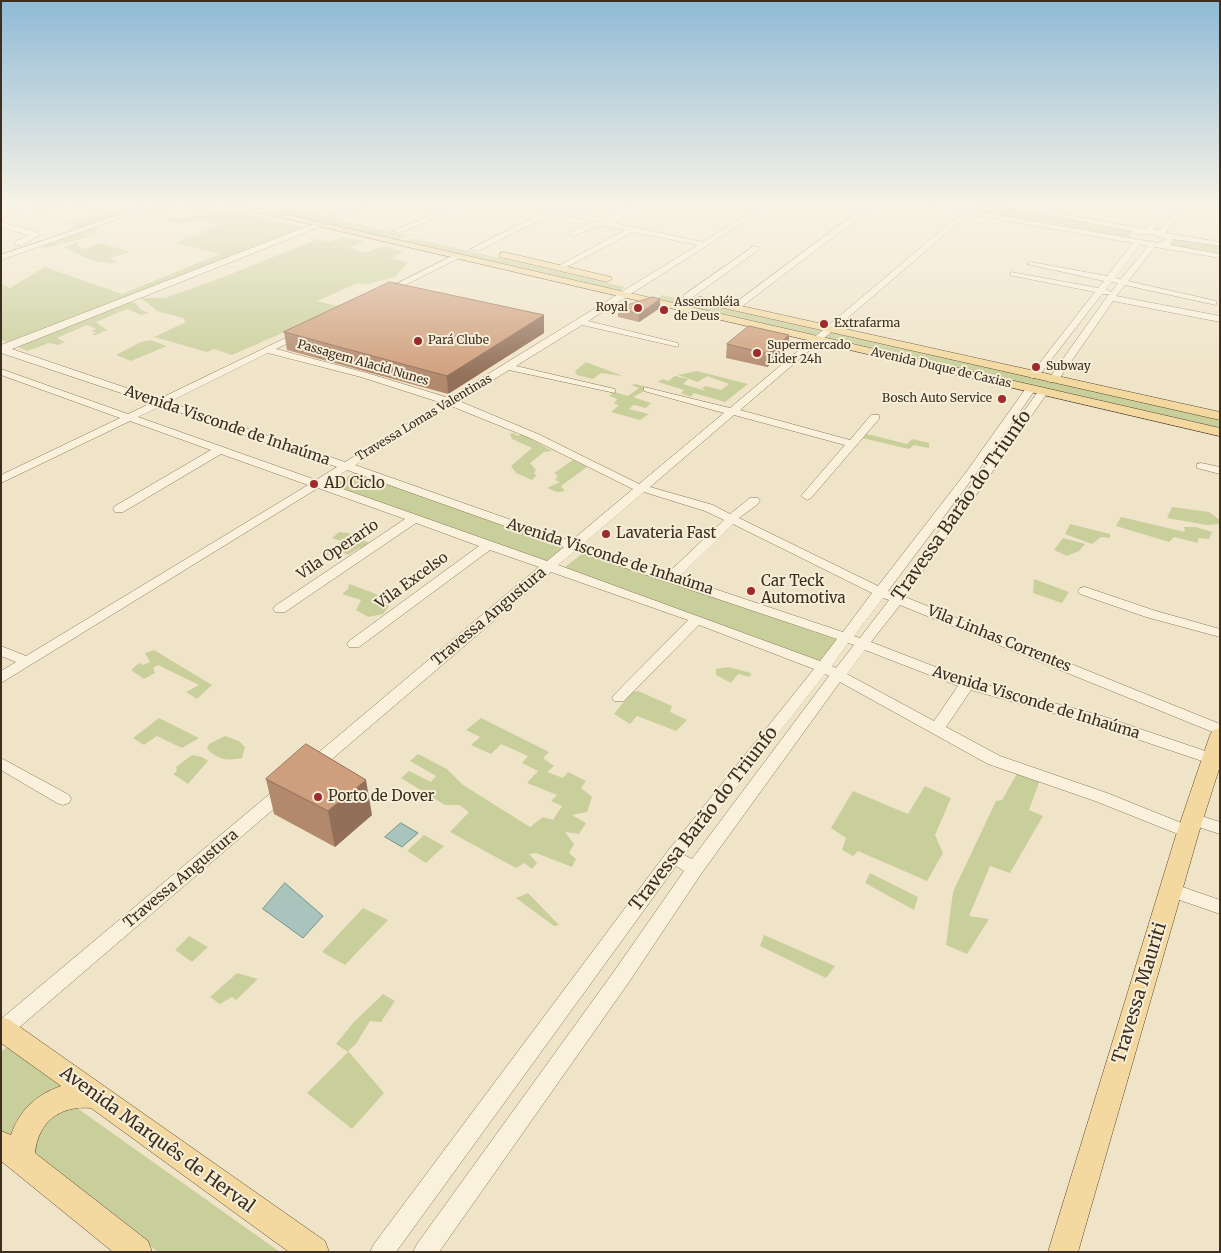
<!DOCTYPE html>
<html>
<head>
<meta charset="utf-8">
<style>
	body { margin:0 }
	#map { position:relative; width:1221px; height:1253px; overflow:hidden; background:#f0e4c8; font-family:Merriweather,serif }
	canvas { display:block }
	.frame { position:absolute; inset:0; border:2px solid #3d2e20; pointer-events:none }
</style>
</head>
<body>
<div id="map">
<canvas width="1221" height="1253"></canvas>
<div class="frame"></div>
</div>
<script>
const ctx = document.querySelector('canvas').getContext('2d');
ctx.lineJoin = 'round';
function fillPath(path, color) { ctx.fillStyle = color; ctx.fill(path, 'evenodd'); }
function trace(path, color, width, dash) { ctx.strokeStyle = color; ctx.lineWidth = width; ctx.lineCap = dash ? 'butt' : 'round'; ctx.setLineDash(dash || []); ctx.stroke(path); }
function drawText(font, color, halo, rows, align = 'center') {
  ctx.font = font + ' Merriweather,serif'; ctx.lineWidth = 4; ctx.setLineDash([]); ctx.textBaseline = 'middle'; ctx.strokeStyle = halo; ctx.fillStyle = color; for (const [text, x, y, turn = 0] of rows) {
    ctx.save(); ctx.translate(x, y); ctx.rotate((+turn || 0) * Math.PI / 180); ctx.textAlign = isNaN(turn) ? turn : align; if (halo) ctx.strokeText(text, 0, 0); ctx.fillText(text, 0, 0); ctx.restore();
  }
}
fillPath(new Path2D(`
	M57,203h28l11,4c-12,6 -16,0 -28,0 -13,0 -22,5 -36,4l3,-3z
	M165,203h33l53,11 -6,3 6,-2 54,13 -177,70 -120,44 -7,-2v-56l9,4 35,-21 77,27 98,-40 -45,-11 46,-18 -27,-6 -12,5 -15,-4 8,-3 13,2 19,-7 -29,-6 -22,7 -12,-2z
	M982,203l154,28 -6,2 1,5 -158,-27z
	M284,207l126,29 -13,5 -125,-29z
	M101,212l24,2 -46,16 -8,-2 3,-4 -9,-2 11,-4 2,3 13,-6 10,1z
	M92,228l5,1 -2,2 3,4 -53,13 -3,-3z
	M342,237l22,4 -14,7 16,5 16,-7 22,6 -13,6 17,5 -13,14 -27,7 -10,-1 -41,18 24,6 -109,48 -18,-6 -7,3 -53,-15 32,-15 -3,-4 -26,-7 -16,-13h24l56,-20 97,-39 11,3z
	M1174,237l46,8v9l-52,-9 5,-3z
	M413,238l212,49 -5,4 -217,-50z
	M78,242v4l7,3 16,-6 30,9 -22,6 10,5c-21,2 -37,-7 -55,-16z
	M662,295l558,124v11l-563,-131z
	M126,302l9,1 6,7 8,3 -8,2 -14,-6 -31,13 11,8 -11,5h-5l5,-2 -5,-2 5,-2 -9,-4 -30,13 8,4 -7,3 -9,-2 -22,8 -11,-5z
	M150,340l17,6 -36,15 -15,-6 25,-13z
	M586,362l37,14 -22,-3 -8,6 -16,-4 -2,-4z
	M697,371l51,13 -23,18 -31,-9 -3,4 -10,-4 3,-3 -26,-8 4,-3 6,2 7,-5 13,3 -5,5 23,7 -4,-3 3,-2 16,4 8,-6 -22,-8 -9,6 -20,-7z
	M635,384l15,4 -17,9 18,6 -5,5 -12,-3 -5,4 20,5 -9,6 -29,-8 8,-7 -5,-1 3,-5 -8,-3 5,-4 14,4 11,-8 -8,-3z
	M513,433l5,3 4,-2 30,17 -8,1 -14,11 6,7 -2,4 3,1 -5,5 -16,-7 -5,-7 21,-18 -20,-9 -2,-5z
	M863,433l44,11 5,-5 17,4v5l-15,-3 -5,4 -47,-11z
	M573,460l14,7 -26,19 4,5 -8,1 -10,-4 13,-6 -5,-2 3,-4 -4,-3z
	M356,472l212,72 -23,19 -215,-76z
	M1172,507l37,5 11,8v4l-13,1 -40,-7z
	M1121,517l64,15 -1,-5h12l16,5 -3,7 -11,-1v5l-24,-6 -5,5 -53,-16z
	M1070,524l40,10v4l-9,-1 -9,7 -27,-10z
	M339,532l10,1 24,12 -5,3h-9l-11,7 -12,-6 -8,6 -8,-2 4,-3 3,1 14,-10 -9,-3z
	M1063,538l22,6 -6,7 -12,5 -13,-6z
	M584,552l254,88 -16,23 -258,-95z
	M1034,579l35,13 -7,11 -29,-10z
	M349,584l38,14 2,8 -6,8 -15,3 -12,-7 5,-10 -19,-6 6,-5z
	M154,650l58,35 -15,14 -11,-7 13,-7 -41,-20 -5,3 2,5 -11,6 -13,-9 8,-7 4,2 7,-3 -5,-9z
	M728,667l23,6 -1,4 -12,-3 -7,9 -15,-8v-6z
	M638,691l34,15 -2,6 17,8 -11,11 -39,-15 -7,8 -16,-10 18,-22z
	M159,718l40,20 -17,10 -25,-12 -13,9 -11,-7z
	M481,718l68,34 -6,6 11,8 -7,6 16,6 5,-6 18,9 -5,7 11,9 -5,15 -15,3 14,8 -7,11 -14,-2 9,12 -5,9 7,6 -4,8 -36,-14 -7,1 8,9 -5,6 -8,-6 -8,5 -66,-36 19,-20 -10,-7h-14l-44,-27 8,-7 22,11 5,-6 -26,-15 8,-7 29,15 16,16 67,42 13,-10 10,3 9,-14 -11,-5 6,-6 -30,-12 11,-12 -16,-8 6,-7 -27,-12 -10,10 -20,-9 9,-8 -14,-7z
	M225,736l14,5 6,6 -3,11c-15,3 -23,2 -35,-9l2,-5z
	M192,755l10,2 6,4 -20,23 -15,-10 4,-3 -1,-4z
	M1018,772l22,8 -11,30 14,6 -33,57 -20,-7 -21,50 20,3 -22,35 -21,-9 7,-53 43,-91 6,-1z
	M925,786l26,12 -16,37 8,18 -16,28 -69,-30 -5,5 -11,-6 4,-12 -15,-10 22,-37 55,23z
	M424,835l20,11 -18,17 -19,-12z
	M870,873l48,24 -4,13 -49,-27z
	M528,893l31,32 -5,1 -38,-28z
	M363,908l25,12 -43,45 -23,-13z
	M764,935l71,31 -9,12 -66,-32z
	M189,936l19,11 -16,15 -17,-12z
	M237,973l21,6 -22,21 -4,-3 -12,7 -10,-7z
	M383,994l12,7 -14,21 -11,-1 -14,23 -8,7 36,42 -32,36 -45,-36 41,-41 -12,-8 17,-21z
	M9,1045l62,47 -54,56 -16,-15v-81z
	M77,1108l203,144h-122l-115,-91 -11,-13 15,-35z`), '#c9cf9b');
const water = new Path2D(`
	M401,823l17,10 -16,14 -17,-10z
	M285,883l38,33 -20,22 -40,-29z`);
fillPath(water, '#a9c4bc');
trace(water, '#6f938a', 1);
const minor = new Path2D(`
	M34,203h12l-34,11 -11,6v-6l5,-4z
	M153,203h11l-163,57v-5z
	M361,203h10l-34,15 -7,-2z
	M461,203h10l-71,30 -7,-2z
	M561,203h10l-11,6 42,9 19,-10h13v4l-20,11 89,19 62,-39h9l-186,118 90,22v4l-96,-22 -66,41 99,23v4l-106,-23 -50,31 79,33 101,50 85,-71 -80,-22v-4l86,21 232,-195 -48,-10h16l36,6 8,-6h8l-9,8 185,32 6,-2 1,-2 -12,-5h-18l-3,-3 -149,-28h16l147,26 22,-26h8l-23,26 6,2 21,-28h8l-23,30 55,9v4l-47,-7 -3,6 50,9v4l-65,-11 -27,34 88,20v4l-91,-20 -9,11 104,20v6l-107,-21 -56,81h-8l-1,-2 61,-86h-7l-65,84h-6v-4l64,-82 -81,-16h-3v-4l87,16 6,-7 -77,-17 4,-2 76,14 26,-33 -164,-29 -229,196 110,30 21,-25h8v4l-68,79 -4,2 -6,-4 44,-51 -111,-30 -84,72 63,18 17,9 20,-16h8l2,3 -2,3 -19,14 139,68 89,-115 59,-83h8l1,2 -60,85 -87,116 7,2 144,-203h8l1,2 -143,205 315,127v11l-320,-130 -29,37 101,39 130,35 118,40v11l-128,-43 -121,-34 -25,37 54,29 107,37 87,35 2,4 -2,4 -6,2 -93,-37 -107,-37 -148,-82 -139,192 -72,108 -190,270h-26l4,-8 198,-274 69,-99 -8,-5 -280,386h-26l4,-8 293,-392 147,-183 -115,-44 -75,76h-10l-2,-3 2,-3 74,-75 -137,-48 -233,199h-12l-2,-4 2,-4 233,-196 -49,-17 -131,97h-10l-2,-3 2,-3 130,-95 -63,-23 -131,89h-10l-2,-3 2,-3 130,-87 -87,-31 -317,195v-12l15,-9 -15,-6v-10l25,10 282,-171 -87,-31 -98,58h-8l-2,-3 2,-3 96,-56 -81,-29 -129,62v-8l119,-57 -119,-43v-6l127,45 23,-11 -150,-50v-8l315,-122 4,2 -1,2 -307,122 147,50 143,-69 5,3 -2,2 -29,14 91,24 82,25 249,-153 -65,-13 -72,38 -4,-2 1,-2 67,-36 -25,-5 -26,11h-3v-4l24,-11 -41,-8 -76,38 -7,-2zM1140,244l8,2 -27,33 -6,-1zM1111,282l7,1 -7,9 -5,-3zM268,353l93,24 81,26 -97,59 -176,-60zM161,406l176,61 -21,13 -178,-63zM451,406l79,32 103,51 -62,52 -216,-76zM347,470l217,77 -17,14 -221,-78zM644,492l61,19 19,9 -56,53 -86,-28zM733,524l139,69 -29,39 -164,-55zM575,551l262,88 -17,22 -262,-96zM883,598l6,2 -29,38 -6,-2zM848,643l6,2 -18,23 -4,-2zM865,650l93,36 -24,35 -87,-47zM825,674l4,2 -137,183 -8,-4z
	M869,203h9l-141,107h-6v-4z
	M1,222l38,11 1,2 -18,10h-6v-4l13,-6 -28,-8z
	M754,246l7,2 -71,51h-6v-4z
	M454,255l7,2 -74,37 -7,-2z
	M1201,463l19,4v7l-23,-6v-4z
	M1085,587l71,24 64,18v8l-74,-20 -66,-23 -2,-3 2,-3z
	M1,758l68,37 2,4 -2,4 -6,2 -6,-2 -56,-33z
	M284,785l6,2 2,4 -2,4 -282,242 -7,3v-21l277,-232z
	M1192,813l28,9v12l-34,-11 -2,-4 2,-4z
	M1171,883l49,17v14l-55,-19 -3,-5 3,-5z`);
const major = new Path2D(`
	M219,203h17l984,225v8z
	M504,252l107,25 1,2 -5,3 -107,-25v-4z
	M701,297l519,115v8l-523,-118v-4z
	M1220,728v38l-21,66 -121,420h-30l129,-420 33,-97 3,-5z
	M1,1017l9,3 315,221 4,11h-40l-198,-144c-31,-3 -53,14 -56,45l113,88 4,11h-39l-112,-91v-30l10,4c9,-26 25,-40 50,-49l-60,-43z`);
trace(minor, '#8d765c', 1);
trace(major, '#5b4430', 1);
fillPath(minor, '#faf1dc');
fillPath(major, '#f3d9a0');
fillPath(new Path2D(`
	M618,308h42l-21,14 -21,-5z
	M544,315v18l-96,61 -161,-44 -3,-18z
	M789,335l-1,14 -21,18 -41,-9 1,-14z
	M266,779l106,36 -37,32 -61,-33z`), '#b2896c');
fillPath(new Path2D(`
	M660,299v9l-21,14v-8z
	M544,315v18l-96,61 -1,-18z
	M789,335l-1,14 -21,18 1,-13z
	M366,780l6,35 -37,32 -7,-36z`), '#916f58');
const building = new Path2D(`
	M390,282l154,33 -97,61 -163,-44z
	M653,297l7,2 -21,15 -21,-6z
	M749,326l40,9 -21,19 -41,-10z
	M306,744l60,36 -38,31 -62,-32z`);
fillPath(building, '#cf9f7d');
trace(building, '#916f58', 1);
const sky = ctx.createLinearGradient(0, 0, 0, 378);
sky.addColorStop(0, '#8fbad6');
sky.addColorStop(0.54, '#f8f3e6');
sky.addColorStop(1, '#f8f3e600');
ctx.fillStyle = sky;
ctx.fillRect(0, 0, 1221, 378);
for (const [x, y, r, color] of [
	[638,308,5,"#9e2a2b"],
	[664,310,5,"#9e2a2b"],
	[824,324,5,"#9e2a2b"],
	[418,341,5,"#9e2a2b"],
	[757,353,5,"#9e2a2b"],
	[1036,367,5,"#9e2a2b"],
	[1002,399,5,"#9e2a2b"],
	[314,484,5,"#9e2a2b"],
	[606,534,5,"#9e2a2b"],
	[751,591,5,"#9e2a2b"],
	[318,797,5,"#9e2a2b"]
]) { const dot = new Path2D(); dot.arc(x, y, r, 0, 2 * Math.PI); ctx.fillStyle = color; ctx.fill(dot); trace(dot, '#f7eed8', 2); }
drawText('12px', '#3d2e20', '#f7eed8', [
	["Assembléia",674,303],
	["de Deus",674,317],
	["Royal",628,308,"right"],
	["Extrafarma",834,324],
	["Pará Clube",428,341],
	["Supermercado",767,346],
	["Lider 24h",767,360],
	["Subway",1046,367],
	["Bosch Auto Service",992,399,"right"]
], 'left');
drawText('12px', '#3d2e20', '#f7eed8', [
	["Passagem Alacid Nunes",363,363,16],
	["Avenida Duque de Caxias",941,368,13],
	["Travessa Lomas Valentinas",424,418,-31]
]);
drawText('15px', '#3d2e20', '#f7eed8', [
	["Avenida Visconde de Inhaúma",227,426,19],
	["Vila Operario",338,550,-34],
	["Avenida Visconde de Inhaúma",610,557,18],
	["Vila Excelso",412,581,-36],
	["Travessa Angustura",489,617,-40],
	["Vila Linhas Correntes",999,639,22],
	["Avenida Visconde de Inhaúma",1036,703,17],
	["Travessa Angustura",181,879,-40]
]);
drawText('15px', '#3d2e20', '#f7eed8', [
	["AD Ciclo",324,484],
	["Lavateria Fast",616,534],
	["Car Teck",761,582],
	["Automotiva",761,599],
	["Porto de Dover",328,797]
], 'left');
drawText('18px', '#3d2e20', '#f7eed8', [
	["Travessa Barão do Triunfo",962,506,-55],
	["Travessa Barão do Triunfo",704,819,-52],
	["Travessa Mauriti",1140,993,-73],
	["Avenida Marquês de Herval",157,1140,36]
]);
</script>
</body>
</html>
